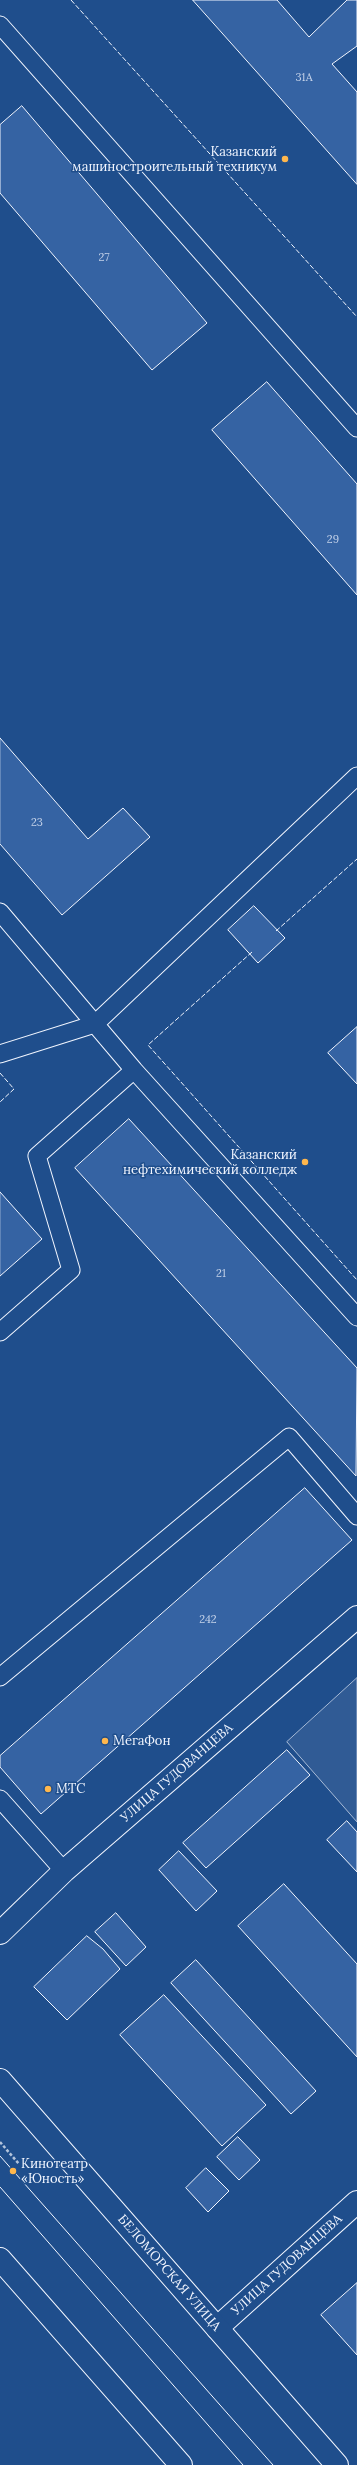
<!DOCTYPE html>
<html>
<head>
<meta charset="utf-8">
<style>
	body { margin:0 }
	canvas { display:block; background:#1f4e8c }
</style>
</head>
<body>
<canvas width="357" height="2465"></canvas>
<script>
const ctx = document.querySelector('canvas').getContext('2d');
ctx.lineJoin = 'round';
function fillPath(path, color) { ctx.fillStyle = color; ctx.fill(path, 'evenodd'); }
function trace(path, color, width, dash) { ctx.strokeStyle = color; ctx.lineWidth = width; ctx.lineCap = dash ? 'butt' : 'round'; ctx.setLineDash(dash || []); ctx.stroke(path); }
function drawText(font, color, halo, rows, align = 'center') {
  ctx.font = font + ' Lora,serif'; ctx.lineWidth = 3; ctx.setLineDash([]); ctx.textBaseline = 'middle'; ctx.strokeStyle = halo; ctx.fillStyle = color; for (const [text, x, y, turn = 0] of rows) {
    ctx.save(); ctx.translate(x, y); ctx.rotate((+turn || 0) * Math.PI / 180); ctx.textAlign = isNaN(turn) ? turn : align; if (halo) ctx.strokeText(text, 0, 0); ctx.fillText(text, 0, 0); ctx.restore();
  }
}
const parking = new Path2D(`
	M357,1678v144l-70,-80z`);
fillPath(parking, '#305b95');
trace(parking, '#a8bbd7', 1);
const building = new Path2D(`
	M193,0h84l32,37 38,-37h10v46l-25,18 25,28v92z
	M22,106l185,217 -55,47 -152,-177v-68z
	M267,382l90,102v111l-145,-165z
	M0,738l88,101 35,-31 27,29 -88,78 -62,-71z
	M254,906l31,32 -27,25 -30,-33z
	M357,1027v57l-29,-31z
	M129,1119l228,249 -1,108 -281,-308z
	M0,1192l42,47 -42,37z
	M305,1488l47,52 -311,274 -41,-47v-11z
	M287,1750l23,25 -104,93 -23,-25z
	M347,1821l10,11v40l-30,-32z
	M179,1851l38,40 -21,20 -37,-41z
	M284,1884l73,80v93l-119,-131z
	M116,1913l30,34 -20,19 -31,-34z
	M87,1936l16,13 17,20 -53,51 -33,-33z
	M196,1960l120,131 -25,23 -120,-131z
	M164,1995l102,110 -44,41 -102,-111z
	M238,2137l22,23 -21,20 -22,-23z
	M206,2168l23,23 -21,21 -22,-24z
	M357,2283v72l-36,-40z`);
fillPath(building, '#3563a3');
trace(building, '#f2f6ff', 1);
const service = new Path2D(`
	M0,25l357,403
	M0,912l134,158 223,247
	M0,1054l95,-30 262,-248
	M0,1332l71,-62 -34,-114 97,-86
	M0,1677l289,-240 68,79
	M0,1799l64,72`);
const minor = new Path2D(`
	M217,2328l140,-126`);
const tertiary = new Path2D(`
	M0,1933l64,-62 293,-254`);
const secondary = new Path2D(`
	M0,2080l337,385
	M0,2259l181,206`);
trace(service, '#f2f6ff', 19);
trace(minor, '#f2f6ff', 24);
trace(tertiary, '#f2f6ff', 24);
trace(secondary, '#f2f6ff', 24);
trace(new Path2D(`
	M0,2142l19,22`), '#b3c4dc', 2.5, [3, 2]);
trace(service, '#1f4e8c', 17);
trace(minor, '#1f4e8c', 22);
trace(tertiary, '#1f4e8c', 22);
trace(secondary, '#1f4e8c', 22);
trace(new Path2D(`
	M0,2156l273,309
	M0,2187l243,278`), '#f2f6ff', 1);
trace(new Path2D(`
	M71,0l286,317
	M276,931l81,-72
	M252,952l-104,93 209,235
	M0,1073l14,16 -14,13`), '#f2f6ff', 1, [5, 2]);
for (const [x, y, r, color] of [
	[285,159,4,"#ffb74d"],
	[305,1162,4,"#ffb74d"],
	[105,1741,4,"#ffb74d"],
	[48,1789,4,"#ffb74d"],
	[13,2171,4,"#ffb74d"]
]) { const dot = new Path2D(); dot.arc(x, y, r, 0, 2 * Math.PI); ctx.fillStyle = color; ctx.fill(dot); trace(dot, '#1f4e8c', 1.5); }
drawText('11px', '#c3d1e8', null, [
	["31А",304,78],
	["27",104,258],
	["29",333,540],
	["23",37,823],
	["21",221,1274],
	["242",208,1620]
]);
drawText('13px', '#f2f6ff', '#1f4e8c', [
	["Казанский",277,152,"right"],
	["машиностроительный техникум",277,167,"right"],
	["Казанский",297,1155,"right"],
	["нефтехимический колледж",297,1170,"right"],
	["МегаФон",113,1741],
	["МТС",56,1789],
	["Кинотеатр",21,2164],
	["«Юность»",21,2179]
], 'left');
drawText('13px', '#f2f6ff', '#1f4e8c', [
	["УЛИЦА ГУДОВАНЦЕВА",177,1773,-41],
	["УЛИЦА ГУДОВАНЦЕВА",287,2265,-42],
	["БЕЛОМОРСКАЯ УЛИЦА",169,2273,49]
]);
</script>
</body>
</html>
